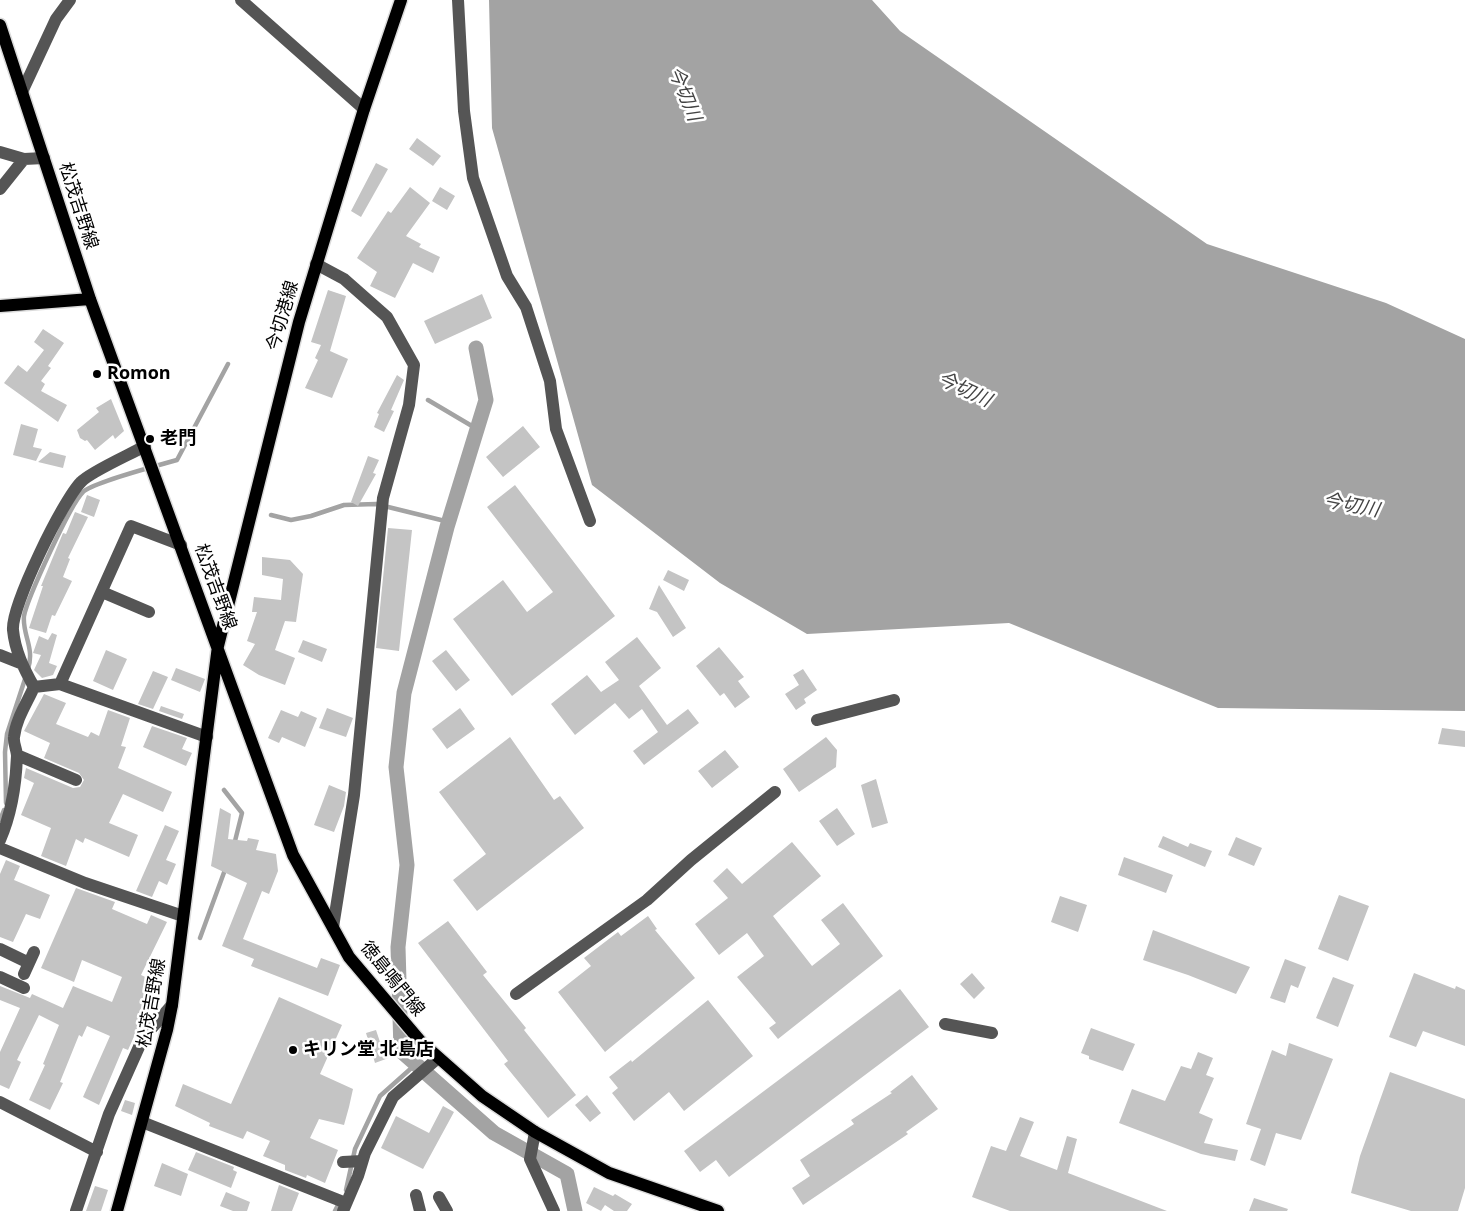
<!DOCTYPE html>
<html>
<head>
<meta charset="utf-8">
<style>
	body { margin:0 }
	canvas { display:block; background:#fff }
</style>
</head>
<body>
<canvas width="1465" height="1211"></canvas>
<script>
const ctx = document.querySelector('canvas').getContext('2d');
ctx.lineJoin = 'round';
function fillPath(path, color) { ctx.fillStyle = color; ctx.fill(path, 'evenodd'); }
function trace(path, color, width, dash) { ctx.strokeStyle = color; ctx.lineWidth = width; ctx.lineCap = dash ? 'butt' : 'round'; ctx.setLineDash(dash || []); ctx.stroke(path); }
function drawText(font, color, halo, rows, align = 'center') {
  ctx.font = font + ' "Open Sans","Noto Sans JP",sans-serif'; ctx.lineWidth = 5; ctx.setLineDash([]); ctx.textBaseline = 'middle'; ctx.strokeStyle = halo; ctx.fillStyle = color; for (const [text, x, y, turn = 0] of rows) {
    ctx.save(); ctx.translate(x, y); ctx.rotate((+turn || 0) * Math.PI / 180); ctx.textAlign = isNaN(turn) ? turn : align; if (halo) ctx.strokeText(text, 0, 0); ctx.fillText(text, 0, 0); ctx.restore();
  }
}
fillPath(new Path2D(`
	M489,0h383l28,31 307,213 179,59 79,36v372l-247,-3 -209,-85 -202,11 -87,-51 -128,-98 -100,-357z`), '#a3a3a3');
trace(new Path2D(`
	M428,400l49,29
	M271,515l20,5 20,-4 33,-11 32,-1 73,18
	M28,669c7,-21 -6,-35 -4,-53 3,-17 47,-113 59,-124 10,-10 77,-27 94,-32l51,-96
	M224,790l18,23 -8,32
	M6,803l-1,-51 2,-18 19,-58
	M0,820l4,-10
	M200,938l26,-71
	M346,1190l9,-41 25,-53 36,-32
	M335,1211l5,-10`), '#a3a3a3', 4.5);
trace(new Path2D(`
	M476,348l10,52 -39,127 -43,166 -8,74 11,98 -9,82 3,104 93,82 73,41 8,37`), '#a3a3a3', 15);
fillPath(new Path2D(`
	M417,138l24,18 -8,10 -24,-17z
	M376,163l12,6 -27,48 -10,-6z
	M410,187l20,16 -24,33 15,8 -2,3 21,10 -7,16 -20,-10 -18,35 -25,-12 7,-14 -20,-14 31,-47 3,2z
	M440,187l15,9 -8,14 -15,-9z
	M328,290l18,6 -16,55 18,8 -16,39 -27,-10 13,-28 -3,-2 6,-13 -10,-3z
	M482,294l10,24 -57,26 -11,-23z
	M43,329l21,14 -16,23 3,2 -10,13 4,3 -4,7 26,14 -9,17 -54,-39 14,-18 9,7 17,-22 -10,-8z
	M397,375l7,5 -13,30 3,1 -10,21 -10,-5 5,-13 -2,-1z
	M111,399l13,32 -9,8 -2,-4 -18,15 -8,-10 -2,1 -5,-3 -3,-8 22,-18 -3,-4z
	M21,424l17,5 -5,18 9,2 -6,12 -23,-6z
	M523,426l17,21 -37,30 -17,-20z
	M50,452l16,4 -3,12 -25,-6z
	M368,456l11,4 -6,13 3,1 -18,32 -7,-4z
	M515,485l100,131 -103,80 -59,-77 50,-39 24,32 26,-20 -66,-85z
	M87,495l13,5 -6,17 -13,-5z
	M75,512l13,5 -20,41 2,1 -7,18 9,4 -17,35 -3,-1 -6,18 -17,-5 14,-42h-2l22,-53 3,1z
	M388,528l24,2 -13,121 -23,-3z
	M262,557l28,3 13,14 -7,48 -11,-1 -10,29 20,8 -10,27 -26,-10 -16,-10 12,-21 -8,-3 10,-29h-5l2,-15 27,3 2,-21 -21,-4z
	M668,570l21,10 -5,11 -21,-11z
	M659,585l27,43 -13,9 -16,-25 -8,-3z
	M52,633l5,2 -8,28 8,3 -4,9 -11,3 -8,-8 7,-15 -8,-2 6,-17 9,4z
	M637,637l24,31 -22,18 28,39 21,-16 11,14 -55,42 -11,-14 25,-19 -16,-23 -13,10 -14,-16 -40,32 -24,-31 36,-29 14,17 18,-12 -14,-18z
	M303,640l24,9 -5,13 -24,-10z
	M719,647l25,30 -6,4 12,16 -15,11 -11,-15 -4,3 -24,-30z
	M106,650l21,9 -14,31 -20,-9z
	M446,650l24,30 -14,11 -24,-30z
	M176,668l29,11 -5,13 -29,-12z
	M803,669l14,21 -13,9 2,4 -10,7 -11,-16 14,-9 -6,-10z
	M153,671l15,6 -15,32 -15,-5z
	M44,694l22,9 -10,21 32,13 3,-5 8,4 9,-26 22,8 -9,28 5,1 -8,21 54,24 -9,20 -40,-18 -14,29 29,12 -9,22 -44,-19 -2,5 -7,-4 -10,27 -25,-10 10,-28 -30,-13 13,-32 -10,-5 2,-10 47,20 7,-1 4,-7 -5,-7 -35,-15 6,-15 -26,-12z
	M161,706l23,8 -2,5 -23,-8z
	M327,708l26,10 -7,19 -27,-9z
	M460,708l15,21 -28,20 -15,-20z
	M281,710l17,7 3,-6 16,7 -12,29 -23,-10 -3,6 -11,-5z
	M152,726l35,12 -5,11 10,4 -6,13 -43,-19z
	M1442,728l23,3v16l-27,-3z
	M510,737l44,63 6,-4 24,32 -107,83 -24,-31 33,-26 -47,-62z
	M826,737l11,13 -1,17 -37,25 -16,-23z
	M725,750l14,17 -27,21 -14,-17z
	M876,779l12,44 -16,5 -11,-43z
	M329,785l17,7 -2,14 -10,26 -20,-7z
	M220,808l11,6 -3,25 19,2 1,-3 11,2 -3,10 20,4 2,17 -9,23 -7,-3 -19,48 74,29 4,-10 19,7 -12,31 -77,-30 3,-7 -32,-13 25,-63 -36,-17z
	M837,808l18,26 -18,12 -18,-25z
	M165,825l14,6 -13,29 10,4 -9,21 -8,-4 -7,16 -16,-6z
	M1163,836l25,11 2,-4 22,8 -7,16 -47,-20z
	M1236,837l26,11 -8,18 -26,-11z
	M792,842l29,34 -48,40 39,50 28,-22 -19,-24 22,-17 40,53 -105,83 -9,-11 7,-5 -39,-46 27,-21 -17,-23 -28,22 -24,-31 33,-26 -15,-17 14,-13 15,16z
	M1124,857l49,18 -7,18 -48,-18z
	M6,860l14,6 -6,14 36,15 -10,24 -14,-5 -13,28 -13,-5v-63z
	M76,888l39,14 -3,7 35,15 4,-9 16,7 -26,53 13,6 -8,16 8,3 -6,16 -4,-2 -16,36 -5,-2 -24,57 -16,-8 27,-61 -23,-10 -5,11 -3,-2 -19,47 3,1 -13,27 -21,-10 16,-35 -2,-1 16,-39 -20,-10 -22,45 4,2 -12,27 -9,-4v-33l20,-44 -20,-8v-14l30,12 2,-4 31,14 10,-22 39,16 10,-25 -40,-17 -8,22 -33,-14z
	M1339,895l30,11 -21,55 -30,-12z
	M1060,896l27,9 -9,27 -27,-10z
	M648,916l9,13 -2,1 40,48 -90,74 -47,-60 33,-26 -7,-8 34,-26 3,4z
	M448,921l39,51 -4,3 43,53 -2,2 52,65 -28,23 -44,-54 4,-3 -90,-118z
	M1153,930l97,37 -14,27 -48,-19 -45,-15z
	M1285,959l21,8 -8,21 -7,-3 -6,18 -15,-5z
	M972,973l13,15 -11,11 -14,-15z
	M1414,973l41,16 1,-3 9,4v56l-42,-15 -7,16 -27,-10z
	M1333,977l21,8 -16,42 -22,-9z
	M900,989l29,38 -200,150 -13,-17 -16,12 -16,-21z
	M279,997l63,28 -22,49 33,15 -4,18 -5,18 -25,-6 -9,19 28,12 -13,33 -18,-8 -1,3 -21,-8v-5l-22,-9 7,-15 -23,-10 -4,8 -34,-13 1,-3 -35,-17 8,-22 48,20z
	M708,1000l45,56 -69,55 -15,-19 -35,29 -22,-28 6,-5 -9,-11 22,-17 1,2z
	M1091,1028l44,16 -12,27 -34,-12v-3l-8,-3z
	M376,1030l4,12 8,-2 6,16 -19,7 -9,-30z
	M1289,1043l44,16 -32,81 -25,-7 -11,33 -15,-6 11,-31 -15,-5 26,-74 14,6z
	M1198,1052l15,6 -7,17 8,3 -15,35 14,6 -9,24 34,7 -3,11 -34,-7 -82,-31 13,-34 33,12 16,-35 10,3z
	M1390,1072l75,27v89l-7,23h-47l-60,-18 9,-37z
	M912,1075l26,34 -32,23 2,2 -105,71 -11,-17 18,-12 -10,-16 54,-36 -3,-4 41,-27 -2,-1z
	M587,1095l14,18 -11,9 -15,-17z
	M125,1100l10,3 -3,12 -11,-4z
	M443,1106l11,6 -31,57 -42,-21 15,-32 33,17z
	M1020,1117l14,5 -14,34 37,14 10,-34 10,3 -9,34 99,38h-157l-38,-14 19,-51 15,5z
	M196,1152l38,15 -1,3 4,2 -6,16 -43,-18z
	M162,1163l26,11 -7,22 -27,-10z
	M279,1185l20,8 -7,18h-21z
	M95,1186l13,4 -7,21h-15z
	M594,1187l19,9 2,-2 17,10 -5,7h-13l-9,-6 -4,6 -15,-8z
	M226,1192l24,10 -3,9h-14l-13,-5z
	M1254,1198l34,11 -1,2h-38z`), '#c4c4c4');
const major = new Path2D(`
	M0,25l90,274 203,556 56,102 72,85 61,54 53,36 74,41 109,38
	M0,306l90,-7
	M117,1211l50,-181 5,-25 46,-359 81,-324 65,-213 37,-109`);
trace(major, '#dbdbdb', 15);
trace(new Path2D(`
	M241,0l123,109
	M458,0l6,111 9,67 34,98 19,31 24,74 6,48 34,92
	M22,92l34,-73 14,-19
	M0,152l24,7 20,-1
	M0,189l24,-30
	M316,264l28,15 43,38 27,48 -5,40 -26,93 -29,297 -21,132
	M102,592l47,20
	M0,655l20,8
	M60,684l71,-158 50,19
	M34,687c-10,-18 -19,-36 -21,-57 -2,-24 50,-130 68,-148 9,-10 50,-28 64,-36
	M34,687l26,-3 147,53
	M817,720l77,-20
	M17,755l59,25
	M0,840c11,-25 16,-57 17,-84 0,-6 -4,-13 -3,-19 2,-18 13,-34 20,-50
	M0,848l85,35 98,33
	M0,949l29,14
	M24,974l10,-22
	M0,977l24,11
	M516,994l131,-94 44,-40 84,-68
	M945,1024l47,9
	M0,1102l97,50
	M142,1122l204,81
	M535,1132l-5,27 24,52
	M343,1162l19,-1
	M416,1195l4,16
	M439,1197l8,14
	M76,1211l33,-97 34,-76 29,-33
	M343,1211l15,-35 7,-23 28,-56 45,-39`), '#555', 12);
trace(major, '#000', 12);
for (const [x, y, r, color] of [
	[97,374,5,"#000"],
	[150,439,5,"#000"],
	[293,1050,5,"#000"]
]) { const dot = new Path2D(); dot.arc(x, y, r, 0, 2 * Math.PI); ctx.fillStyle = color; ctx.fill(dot); trace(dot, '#fff', 2); }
drawText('18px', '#000', '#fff', [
	["松茂吉野線",78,206,72],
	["今切港線",283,316,-74],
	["松茂吉野線",215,587,70],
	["徳島鳴門線",392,979,51],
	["松茂吉野線",152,1003,-80]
]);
drawText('bold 18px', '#000', '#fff', [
	["Romon",107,374],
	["老門",160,439],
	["キリン堂 北島店",303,1050]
], 'left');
drawText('italic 19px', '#444', '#fff', [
	["今切川",684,94,68],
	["今切川",964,390,25],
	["今切川",1351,506,11]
]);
</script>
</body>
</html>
